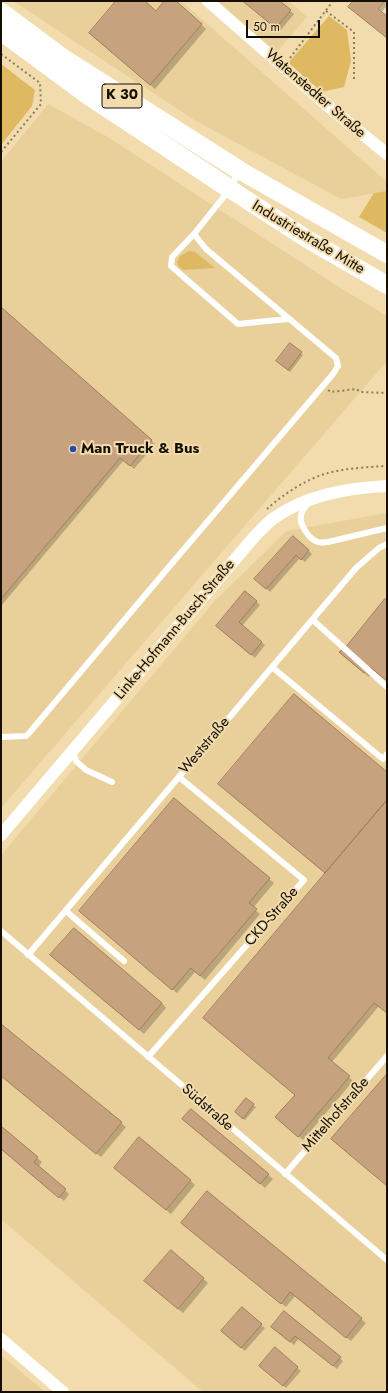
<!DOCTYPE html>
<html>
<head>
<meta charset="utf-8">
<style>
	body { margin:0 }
	#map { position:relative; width:388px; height:1393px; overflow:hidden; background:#f2dcad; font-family:Jost,sans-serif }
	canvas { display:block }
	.frame { position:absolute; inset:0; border:2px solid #150e01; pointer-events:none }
	.scale { position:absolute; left:246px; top:20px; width:74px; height:18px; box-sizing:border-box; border:2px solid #150e01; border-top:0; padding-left:5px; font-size:12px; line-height:14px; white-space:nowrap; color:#150e01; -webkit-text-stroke:3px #f2dcad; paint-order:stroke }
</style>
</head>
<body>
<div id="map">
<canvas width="388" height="1393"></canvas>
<div class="frame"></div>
<div class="scale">50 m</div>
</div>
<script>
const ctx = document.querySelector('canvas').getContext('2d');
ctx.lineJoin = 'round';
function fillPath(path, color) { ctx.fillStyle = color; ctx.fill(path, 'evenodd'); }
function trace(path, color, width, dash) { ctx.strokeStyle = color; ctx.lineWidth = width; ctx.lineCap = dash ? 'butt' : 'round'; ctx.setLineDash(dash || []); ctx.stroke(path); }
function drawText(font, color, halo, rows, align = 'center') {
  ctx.font = font + ' Jost,sans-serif'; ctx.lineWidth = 4; ctx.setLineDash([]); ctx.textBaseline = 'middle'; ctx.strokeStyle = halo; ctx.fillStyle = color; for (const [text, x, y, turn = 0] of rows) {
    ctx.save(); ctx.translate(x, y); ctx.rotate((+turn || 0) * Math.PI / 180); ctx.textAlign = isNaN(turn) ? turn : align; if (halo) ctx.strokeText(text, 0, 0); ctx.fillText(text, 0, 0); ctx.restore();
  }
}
fillPath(new Path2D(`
	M13,1h168l206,181v9l-46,8 -145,-78z
	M213,1h76l18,16 -32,37z
	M48,104l58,32 233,151 48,29v45l-386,447v-646z
	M387,513v879h-184l-202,-173v-364l212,-252 73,-72z
	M1,1355l44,37h-44z`), '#e9cf9a');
fillPath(new Path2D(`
	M329,16l18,14 4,31 -7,26 -23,5 -33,-29z
	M1,64l34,26 -3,16 -31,39z
	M387,191v42l-28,-16 15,-24z
	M189,251l6,1 20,16 -31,2 -5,-3 -2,-5 3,-6z`), '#dfb862');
fillPath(new Path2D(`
	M117,1h26l13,11 10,-11h8l32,28 -51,60 -61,-52z
	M243,1h35l16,13 -14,17z
	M354,1h33v4l-6,8 6,5v20z
	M1,309l154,135 -21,25 -10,-9 -123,146z
	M290,344l13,11 -13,17 -11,-9z
	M293,537l19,17 -7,8 -5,-4 -30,34 -11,-10z
	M256,601l4,4 -18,21 23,19 -10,13 -35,-29z
	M387,602v79l-13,-11 -5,7 -24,-20z
	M387,774v239l-8,-7 -47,56 21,19 -50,59 -22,-18 15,-27 30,-221 -102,-86z
	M174,799l100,84 -21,25 7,6 -55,66 -10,-8 -18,21 -93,-78z
	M56,960l106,43 4,5 -22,26z
	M1,1025l125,102 -25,30 -100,-81z
	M246,1100l10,7 -11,13 -7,-6z
	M188,1123l80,52 5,4 -8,9z
	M1,1128l36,30 5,4 -4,5 31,27 -5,7 -63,-53z
	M119,1172l71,8 5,5 -24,29z
	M207,1193l159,130 -15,18 -56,-45 -9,11 -99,-80z
	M171,1251l37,32 -25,30 -33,-28z
	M284,1312l59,49 -6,8 -38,-31 -5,7 -18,-15z
	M261,1325l4,3 -20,23 -19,-17z
	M297,1368l4,3 -15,17 -22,-19z`), '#0003');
const building = new Path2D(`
	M116,1h29l11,10 8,-10h12l26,23 -52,61 -61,-52z
	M243,1h37l11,9 -15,18z
	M353,1h32l-7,8 9,7v22l-39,-31z
	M1,307l151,133 -22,26 -10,-8 -119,141z
	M290,343l12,9 -14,18 -12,-9z
	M293,536l16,14 -8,10 -5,-5 -30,34 -12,-10z
	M245,591l12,10 -18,21 23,20 -11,13 -35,-29z
	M385,599l2,1v81l-17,-14 -6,6 -25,-21 5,-3z
	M294,694l93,78v28l-62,73 -107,-89z
	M174,798l96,80 -21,25 8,6 -57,67 -9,-8 -19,22 -93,-79z
	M387,800v213l-13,-10 -46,55 22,18 -52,61 -23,-20 20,-22 -92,-77z
	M74,928l88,75 -23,27 -89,-75z
	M1,1024l121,98 -26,32 -95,-78z
	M387,1074v112l-56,-47z
	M246,1098l8,6 -11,15 -8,-7z
	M191,1109l78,65 -9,10 -78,-65z
	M1,1126l37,31 -4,5 32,27 -7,9 -58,-49z
	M139,1137l52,43 -25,30 -52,-42z
	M207,1191l155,127 -16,20 -56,-46 -9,12 -100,-81z
	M171,1250l33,28 -26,31 -34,-28z
	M242,1307l20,17 -21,24 -20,-17z
	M284,1311l57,46 -8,9 -38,-30 -5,6 -19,-15z
	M275,1347l23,20 -15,19 -24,-20z`);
fillPath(building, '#c7a27f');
trace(building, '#a27e5c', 1);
trace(new Path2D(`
	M326,11l28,21v49
	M1,54l39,29 1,21 -40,48
	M290,58l43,-57
	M328,390l3,2 25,-3 5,3 26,1
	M267,509c15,-14 41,-31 61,-36 19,-5 40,-6 59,-7`), '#8b7c5d', 2, [2, 3]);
trace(new Path2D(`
	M194,234l-22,23 -1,9 67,58 50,-5
	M309,502c-3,4 -8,9 -8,14 -2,9 9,24 17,26 3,1 7,0 10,0l59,-14
	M313,620l74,67
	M272,667l111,92 4,-5
	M1,737l25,-1 4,-4 138,-164 165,-194 5,-8 -2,-8 -130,-109 -12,-15 36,-45 9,-18
	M73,751l3,10 10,9 26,12
	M66,911l58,50
	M1,931l386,329
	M28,955l328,-387 23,-20 8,-4
	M148,1057l156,-177 -125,-103
	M285,1174l102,-118`), '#fff', 6);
trace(new Path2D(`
	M208,1l120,105 59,48
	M1,835l253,-298c6,-6 13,-14 20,-19 33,-23 73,-30 113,-32
	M1,1339l62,53`), '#fff', 12);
trace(new Path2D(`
	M239,170l148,84
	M230,189l77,50 80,46`), '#fff', 18);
trace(new Path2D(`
	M1,12l63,47 175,111
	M1,31l87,64 142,94`), '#fff', 19);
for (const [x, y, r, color] of [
	[73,449,4,"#244ab9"]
]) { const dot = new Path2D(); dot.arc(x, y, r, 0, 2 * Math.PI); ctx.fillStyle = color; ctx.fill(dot); trace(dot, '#f2dcad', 1.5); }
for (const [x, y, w] of [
	[122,96,40]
]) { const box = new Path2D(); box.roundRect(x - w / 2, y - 12, w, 24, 3); ctx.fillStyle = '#f2dcad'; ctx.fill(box); trace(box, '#150e01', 1); }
drawText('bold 14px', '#150e01', null, [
	["K 30",122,96]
]);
drawText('15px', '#150e01', '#f2dcad', [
	["Watenstedter Straße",315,94,41],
	["Industriestraße Mitte",308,238,31],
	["Linke-Hofmann-Busch-Straße",175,630,-50],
	["Weststraße",205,746,-50],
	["CKD-Straße",272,917,-49],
	["Südstraße",207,1108,41],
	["Mittelhofstraße",336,1115,-49]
]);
drawText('bold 15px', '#150e01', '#f2dcad', [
	["Man Truck & Bus",81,449]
], 'left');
</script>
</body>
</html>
